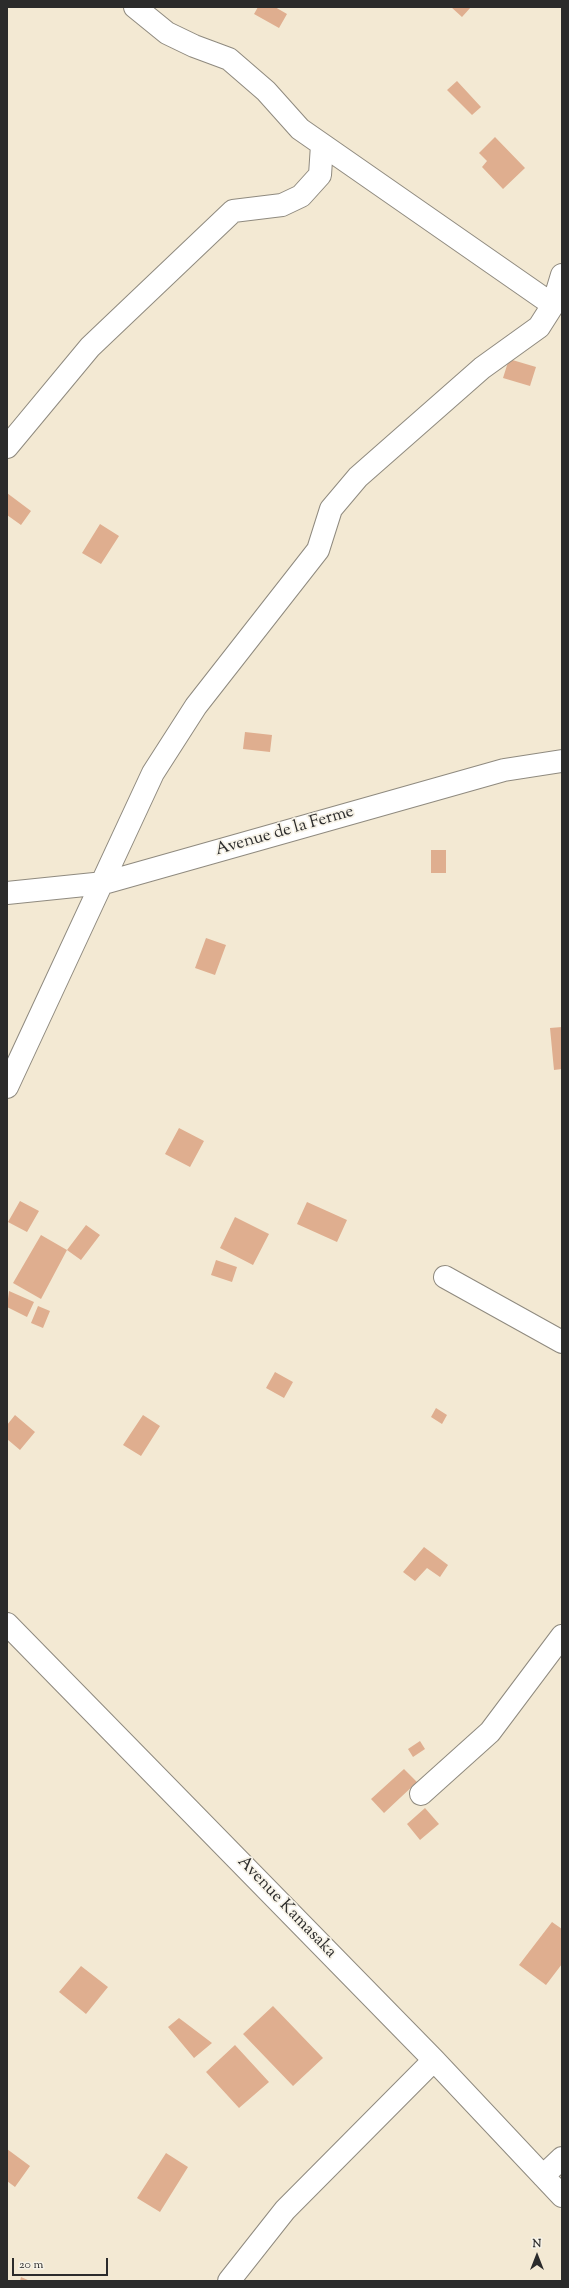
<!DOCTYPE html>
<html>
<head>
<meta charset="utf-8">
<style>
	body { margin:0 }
	#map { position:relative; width:569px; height:2288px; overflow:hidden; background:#f3e9d3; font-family:"Sorts Mill Goudy",serif }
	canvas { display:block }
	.frame { position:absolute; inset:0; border:8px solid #2b2b2b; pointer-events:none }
	.north { position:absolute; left:517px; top:2236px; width:40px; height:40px; -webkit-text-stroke:3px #f7f3e8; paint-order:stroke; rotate:0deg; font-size:11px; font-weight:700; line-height:16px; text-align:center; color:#2b2b2b }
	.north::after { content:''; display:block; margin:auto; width:14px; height:18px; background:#2b2b2b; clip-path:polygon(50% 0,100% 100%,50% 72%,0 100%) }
	.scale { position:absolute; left:12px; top:2258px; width:96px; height:18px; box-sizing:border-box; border:2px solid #2b2b2b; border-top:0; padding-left:5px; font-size:12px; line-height:14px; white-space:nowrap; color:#2b2b2b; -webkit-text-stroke:3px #f7f3e8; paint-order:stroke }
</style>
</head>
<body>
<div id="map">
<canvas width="569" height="2288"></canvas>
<div class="frame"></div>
<div class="north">N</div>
<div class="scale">20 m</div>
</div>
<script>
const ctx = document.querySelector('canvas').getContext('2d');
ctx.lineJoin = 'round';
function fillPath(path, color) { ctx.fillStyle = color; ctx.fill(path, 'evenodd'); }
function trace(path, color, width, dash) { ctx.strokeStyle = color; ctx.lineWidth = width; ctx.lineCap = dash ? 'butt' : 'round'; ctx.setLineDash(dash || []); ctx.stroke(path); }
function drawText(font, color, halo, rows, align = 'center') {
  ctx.font = font + ' "Sorts Mill Goudy",serif'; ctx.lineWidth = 3.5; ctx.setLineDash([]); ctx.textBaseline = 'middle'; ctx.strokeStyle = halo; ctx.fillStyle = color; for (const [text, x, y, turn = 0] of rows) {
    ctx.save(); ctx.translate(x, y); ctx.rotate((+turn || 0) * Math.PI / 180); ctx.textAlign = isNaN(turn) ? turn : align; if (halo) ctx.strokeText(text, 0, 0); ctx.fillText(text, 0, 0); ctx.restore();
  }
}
fillPath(new Path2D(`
	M258,7h17l12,7 -8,14 -25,-14z
	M451,7h20l-9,10z
	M457,81l24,26 -9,8 -25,-25z
	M495,137l30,31 -22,21 -21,-22 5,-6 -8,-8z
	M509,359l27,8 -6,19 -27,-8z
	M7,493l24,18 -10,14 -14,-10z
	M100,524l19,12 -18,28 -19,-11z
	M245,732l27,3 -2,17 -27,-3z
	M431,850h15v23h-15z
	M206,938l20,7 -11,30 -20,-7z
	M562,1027v42l-8,1 -4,-42z
	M179,1128l25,13 -14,26 -25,-13z
	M20,1201l19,10 -12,21 -19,-10z
	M307,1202l40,18 -10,22 -40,-18z
	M235,1217l34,17 -16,31 -33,-17z
	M86,1225l14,10 -19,25 -14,-10 -26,49 -28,-16 28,-48 26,15z
	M216,1260l21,7 -5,15 -21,-7z
	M9,1291l25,11 -7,15 -20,-10z
	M38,1306l12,5 -7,17 -12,-5z
	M275,1372l18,10 -9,16 -18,-10z
	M436,1408l11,7 -5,9 -11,-7z
	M15,1415l20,17 -15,18 -13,-11v-14z
	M143,1415l17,11 -19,30 -18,-11z
	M424,1547l24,18 -8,12 -13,-9 -12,13 -12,-9z
	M420,1741l5,8 -12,8 -5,-8z
	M404,1769l13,13 -33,31 -13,-14z
	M425,1808l14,16 -19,16 -13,-16z
	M552,1922l10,7v35l-16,21 -27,-20z
	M81,1966l27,21 -22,27 -27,-22z
	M273,2006l50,52 -30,28 -50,-52z
	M179,2018l33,25 -18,15 -26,-31z
	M235,2045l34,37 -30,26 -33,-36z
	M7,2149l23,17 -15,21 -8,-6z
	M166,2153l22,14 -28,45 -23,-14z
	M21,2277l9,4h-10z`), '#dfae8f');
const minor = new Path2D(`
	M135,7l32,26 27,13 35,13 37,32 34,38 253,176
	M7,447l83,-100 143,-136 49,-6 19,-9 19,-21 2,-30
	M7,893l97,-10 400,-113 58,-9
	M7,1087l146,-314 43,-67 122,-156 13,-41 27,-32 124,-109 57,-41 14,-22 9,-30
	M445,1277l117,65
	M7,1624l427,436 128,136
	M421,1794l69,-62 72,-96
	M543,2176l19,-18
	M229,2281l56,-71 149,-150`);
trace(minor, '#8f8a7f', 24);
trace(minor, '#fff', 22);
drawText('17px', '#2b2b2b', '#f7f3e8', [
	["Avenue de la Ferme",285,832,-16],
	["Avenue Kamasaka",286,1908,46]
]);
</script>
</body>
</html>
